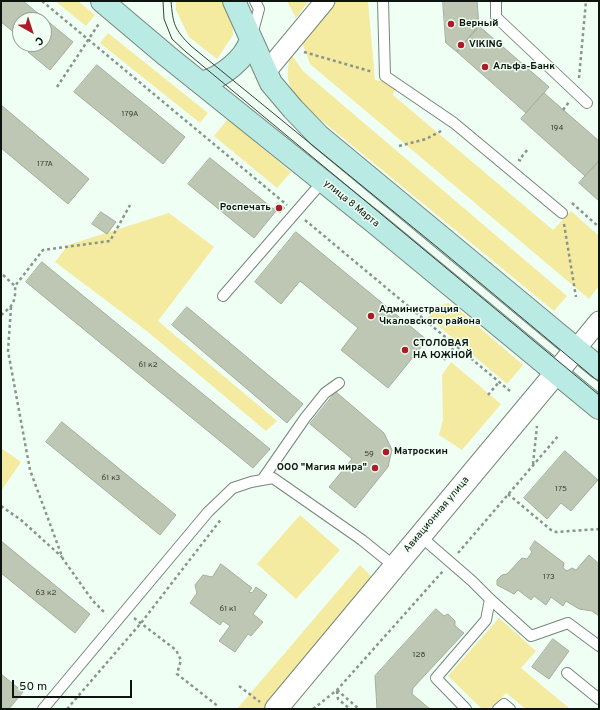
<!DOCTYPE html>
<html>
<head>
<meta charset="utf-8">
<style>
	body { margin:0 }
	#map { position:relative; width:600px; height:710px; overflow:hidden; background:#effff3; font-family:Overpass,sans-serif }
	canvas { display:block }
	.frame { position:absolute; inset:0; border:2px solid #0d140f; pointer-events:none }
	.north { position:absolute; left:12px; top:12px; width:40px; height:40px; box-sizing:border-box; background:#effff3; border:1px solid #95a198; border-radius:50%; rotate:141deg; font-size:11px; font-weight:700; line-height:16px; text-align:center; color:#0d140f }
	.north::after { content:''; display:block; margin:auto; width:14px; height:18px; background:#ae1b28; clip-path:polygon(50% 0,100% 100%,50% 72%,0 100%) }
	.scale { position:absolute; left:12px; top:680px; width:120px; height:18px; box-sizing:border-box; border:2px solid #0d140f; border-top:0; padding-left:5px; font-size:12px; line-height:14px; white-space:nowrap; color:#0d140f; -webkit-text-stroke:3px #effff3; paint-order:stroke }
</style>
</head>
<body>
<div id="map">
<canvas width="600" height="710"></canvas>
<div class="frame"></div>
<div class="north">С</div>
<div class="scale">50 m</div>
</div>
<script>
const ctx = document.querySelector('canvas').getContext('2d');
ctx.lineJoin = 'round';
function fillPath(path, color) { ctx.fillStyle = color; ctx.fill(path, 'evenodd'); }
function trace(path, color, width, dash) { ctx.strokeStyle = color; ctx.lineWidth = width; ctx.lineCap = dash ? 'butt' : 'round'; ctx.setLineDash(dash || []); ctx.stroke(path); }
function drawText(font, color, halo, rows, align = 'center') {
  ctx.font = font + ' Overpass,sans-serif'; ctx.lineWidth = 3; ctx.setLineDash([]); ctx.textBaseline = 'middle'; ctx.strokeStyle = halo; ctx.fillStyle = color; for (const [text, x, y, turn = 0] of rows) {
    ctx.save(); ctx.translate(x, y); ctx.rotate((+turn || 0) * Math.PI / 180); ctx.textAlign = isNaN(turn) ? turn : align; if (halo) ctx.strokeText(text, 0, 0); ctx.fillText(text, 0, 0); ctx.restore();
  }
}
fillPath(new Path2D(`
	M55,1h23l17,14 -9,11z
	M176,1h48l8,17 1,17 -16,24 -28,-22 -13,-27z
	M287,1h22l-13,17z
	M335,1h33l7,79 21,3 -3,12 160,135 18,-19 28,25v50l-10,13 -279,-235 -9,-25z
	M108,33l100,80 -8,10 -100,-80z
	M291,54l12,17 264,225 -13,15 -250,-205c-16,-18 -20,-28 -13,-52z
	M228,119l63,53 -14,16 -63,-52z
	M169,213l45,34 -56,74 119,100 -11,10 -118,-99 -93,-70 13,-17z
	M448,303l10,6 65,56 -16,19 -79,-67 11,-11z
	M451,362l50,42 -39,46 -23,-15 4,-15 -1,-45z
	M1,448l20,14 -20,29z
	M300,515l40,35 -44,49 -39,-35z
	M360,565l14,14 -109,130h-28z
	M499,618l37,33 -15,17 49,41h-44l-20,-16 -16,16h-8l-34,-33z`), '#f4eba0');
const building = new Path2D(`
	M1,1h22l50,41 -23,28 -22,-18 4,-5 -4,-3h16v-24h-24v17l-19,-15z
	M443,1h34l2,25 -22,26 -11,-9z
	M479,26l70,61 -23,26 -69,-61z
	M97,65l88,72 -22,27 -89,-72z
	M544,93l55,48v20l-14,15 -64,-57z
	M1,105l88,74 -21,25 -67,-56z
	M210,158l66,53 -22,27 -66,-54z
	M599,161v40l-20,-18z
	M278,203l7,5 -5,5 -6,-4z
	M101,212l15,10 -9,12 -15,-10z
	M296,232l131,108 -39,48 -47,-38 17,-22 -58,-47 -19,23 -26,-22z
	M42,262l228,187 -17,19 -227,-186z
	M187,307l116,97 -16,19 -115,-98z
	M336,392l48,41 8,17 -4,17 -33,41 -26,-21 23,-28 -42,-35z
	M62,422l114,93 -16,20 -114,-93z
	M565,451l33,29 -27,31 -10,-8 -14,16 -23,-21z
	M1,541l89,73 -15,19 -74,-60z
	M535,541l29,22 -1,5 4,3 5,-3 4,2 13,-15 10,9v52l-7,-5 -13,-2 -13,-8 -3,5 -12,-9 -5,8 -12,-9 -3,4 -13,-10 -4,4 -17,-9v-5l5,-5 5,-1 15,-16 5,1 5,-7 -2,-3z
	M221,564l31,24 -3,4 3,1 4,-6 11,8 -14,19 10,8 -12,14 -3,-2 -13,18 -16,-11 11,-15 -7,-5 -3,4 -30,-22 7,-10 -2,-8 8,-10 9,2z
	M436,609l8,7 4,-2 7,7v5l9,7 -51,55 -1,6 18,15h-53l-2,-33z
	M553,639l16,12 -20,28 -17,-12z
	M1,674l22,18 -14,17h-6l-2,-1z`);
fillPath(building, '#bec7b4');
trace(building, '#a5ae9b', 1);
const service = new Path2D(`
	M383,1l2,75 69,47 108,90
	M496,1v16l91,86
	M252,35l7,-26 -4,-8
	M223,296l100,-115
	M262,480l43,-62 20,-25 14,-10
	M419,535l53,46 18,18 41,37 37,-13 31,23
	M567,673l32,26
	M43,709l165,-197 25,-24 18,-6 22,-4 89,62 32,26
	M466,709l-30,-31 50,-58 4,-21
	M498,709l6,-5 6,5`);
const minor = new Path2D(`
	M266,72l59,-71
	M576,349l23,-28`);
const tertiary = new Path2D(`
	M276,709l300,-360`);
const secondary = new Path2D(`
	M102,1l65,55 208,167 224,185
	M234,1l37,82 22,26 26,27 280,232
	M201,83c20,-5 45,-24 50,-44`);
trace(service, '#76877b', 12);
trace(minor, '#76877b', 21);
trace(tertiary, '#76877b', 24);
trace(secondary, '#76877b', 24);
trace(new Path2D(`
	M42,1l245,204
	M304,52l69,20
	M579,78l7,-77
	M57,87l43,-65
	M563,110l6,-8
	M399,146l27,-7 17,-9
	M521,161l-2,-1 9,-11
	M572,203l27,24
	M305,220l205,171
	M564,224l12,73
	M3,275l12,11
	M11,307l-3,44 22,119 33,89 30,42 13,13
	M1,315c12,-9 15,-14 14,-29l28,-36 67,-9 20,-36
	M444,360l12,-15
	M488,395l11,-13
	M533,464l4,-38
	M508,494l43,36 5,2 43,-3
	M1,506l20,14 41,37
	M458,553l101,-118
	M134,618l42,32 5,10 -4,14 42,33
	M239,686l21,16
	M337,690l22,19
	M337,691l1,8 12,10
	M67,709l74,-86 81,-105
	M313,709l24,-19 106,-119`), '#89958c', 2.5, [3, 3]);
trace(service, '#fff', 10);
trace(minor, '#fff', 19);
trace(tertiary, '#fff', 22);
trace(secondary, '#baeae4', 22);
trace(new Path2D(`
	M163,1l1,18 8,20 14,13 413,343
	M171,1c2,23 3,28 20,45l246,201 162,135`), '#39413b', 1);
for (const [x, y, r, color] of [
	[451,24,4,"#ae1b28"],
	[461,45,4,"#ae1b28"],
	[485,67,4,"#ae1b28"],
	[279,208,4,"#ae1b28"],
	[371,316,4,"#ae1b28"],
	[405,350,4,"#ae1b28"],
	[386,452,4,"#ae1b28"],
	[375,468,4,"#ae1b28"]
]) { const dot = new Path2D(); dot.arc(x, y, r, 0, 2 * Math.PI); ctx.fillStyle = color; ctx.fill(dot); trace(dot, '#effff3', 1.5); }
drawText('8px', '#394138', null, [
	["179А",130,114],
	["194",557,128],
	["177А",45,164],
	["61 к2",148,365],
	["59",369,454],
	["61 к3",111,478],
	["175",561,489],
	["173",549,577],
	["63 к2",46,593],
	["61 к1",228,609],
	["128",419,655]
]);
drawText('bold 10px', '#0d140f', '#effff3', [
	["Верный",459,24],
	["VIKING",469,45],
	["Альфа-Банк",493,67],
	["Роспечать",271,208,"right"],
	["Администрация",379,310],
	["Чкаловского района",379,322],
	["СТОЛОВАЯ",413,344],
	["НА ЮЖНОЙ",413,356],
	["Матроскин",394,452],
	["ООО \"Магия мира\"",367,468,"right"]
], 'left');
drawText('10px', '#0d140f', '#effff3', [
	["улица 8 Марта",351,204,39],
	["Авиационная улица",437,515,-50]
]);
</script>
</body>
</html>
